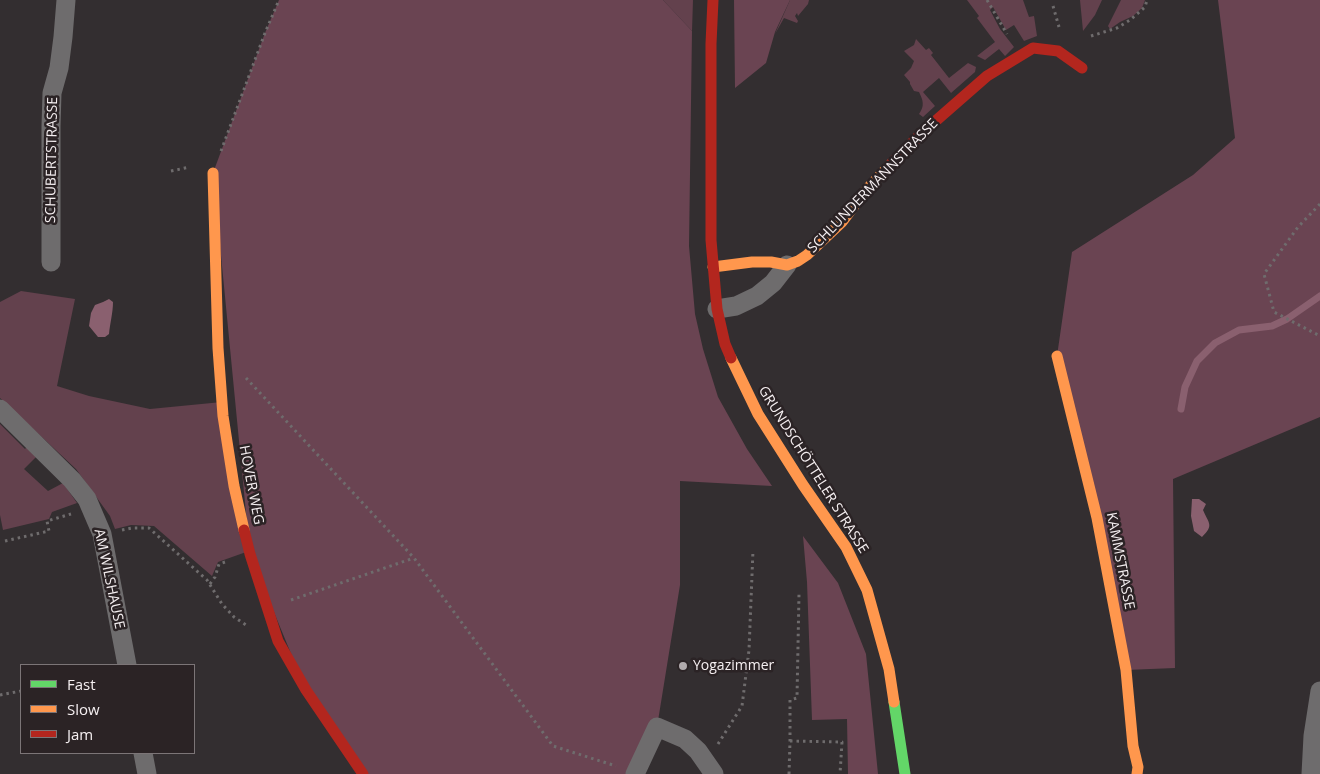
<!DOCTYPE html>
<html>
<head>
<meta charset="utf-8">
<style>
	body { margin:0 }
	#map { position:relative; width:1320px; height:774px; overflow:hidden; background:#332e30; font-family:"Open Sans",sans-serif }
	canvas { display:block }
	.legend { position:absolute; left:20px; top:664px; width:175px; height:90px; box-sizing:border-box; background:#2b2325; border:1px solid #7c7577; margin:0; padding:6px 9px; list-style:none; font-size:15px; color:#f5eff1 }
	.legend li { display:flex; align-items:center; gap:10px; height:25px }
	.legend b { width:25px; border:1px solid #7c7577 }
</style>
</head>
<body>
<div id="map">
<canvas width="1320" height="774"></canvas>
<ul class="legend">
<li><b style="height:6px;background:#63d668"></b>Fast</li>
<li><b style="height:6px;background:#ff974d"></b>Slow</li>
<li><b style="height:6px;background:#b3261e"></b>Jam</li>
</ul>
</div>
<script>
const ctx = document.querySelector('canvas').getContext('2d');
ctx.lineJoin = 'round';
function fillPath(path, color) { ctx.fillStyle = color; ctx.fill(path, 'evenodd'); }
function trace(path, color, width, dash) { ctx.strokeStyle = color; ctx.lineWidth = width; ctx.lineCap = dash ? 'butt' : 'round'; ctx.setLineDash(dash || []); ctx.stroke(path); }
function drawText(font, color, halo, rows, align = 'center') {
  ctx.font = font + ' "Open Sans",sans-serif'; ctx.lineWidth = 5; ctx.setLineDash([]); ctx.textBaseline = 'middle'; ctx.strokeStyle = halo; ctx.fillStyle = color; for (const [text, x, y, turn = 0] of rows) {
    ctx.save(); ctx.translate(x, y); ctx.rotate((+turn || 0) * Math.PI / 180); ctx.textAlign = isNaN(turn) ? turn : align; if (halo) ctx.strokeText(text, 0, 0); ctx.fillText(text, 0, 0); ctx.restore();
  }
}
fillPath(new Path2D(`
	M663,0h30l-1,31z
	M790,0h19l-1,4 -10,12 -1,-3 -2,3 3,5 -1,2 -13,-5 -9,16z
	M967,0h56l6,17 5,-1 3,20 -13,5 -10,-16 -8,5 -13,-23 -3,3 10,19 14,18 -9,9 -6,-7 -14,11 -8,-4 18,-14 -18,-24 2,-2z
	M1080,0h22l-7,15 -12,16z
	M1121,0h24l-3,8 -9,8 -13,6 -10,7 -2,-3z
	M916,39l10,11 3,-2 4,5 -2,2 18,23 19,-15 8,4 -1,5 -24,21 -12,-15 -16,14 12,14 -12,11 -4,-3c6,-8 4,-14 0,-22l-5,-1 -4,-7v-2l-6,-7 7,-7 3,-7 -10,-10 10,-6z
	M21,291l54,8 -18,87 32,10 61,13 72,-7 27,149 -31,11 -6,14 -58,-50 -23,-1 -16,4 -5,-13 -34,-47 -76,-71v-96z
	M0,424l25,25 7,-8 5,15 -13,13 24,22 15,-8 14,20 -25,9 -3,7 -46,11 -3,-15z`), '#63414d');
fillPath(new Path2D(`
	M279,0h384l29,31 -3,215 6,68 8,35 15,48 29,52 25,37 -92,-5v104l-23,142 -22,47h-272l-57,-84 -56,-136 -37,-381 52,-140z
	M734,0h56l-15,32 -9,31 -31,25z
	M1218,0h102v417l-147,62 2,189 -49,2 -69,-314 15,-104 121,-77 42,-37z
	M803,536l35,47 28,71 12,120h-30l-1,-55 -35,1 -5,-138z`), '#6a4452');
fillPath(new Path2D(`
	M109,299l4,3c0,11 -3,21 -4,32l-4,3h-7l-9,-11 2,-13 4,-8 8,-3z
	M1192,499h7l7,5 -3,6c6,14 11,15 -1,27l-8,-6 -3,-15z`), '#8a606f');
trace(new Path2D(`
	M1181,409l4,-22 12,-26 18,-18 24,-13 33,-4 15,-7 33,-23`), '#8a606f', 7);
trace(new Path2D(`
	M987,0l20,34
	M1053,6l6,21
	M1091,36l26,-8 13,-8 15,-13 2,-7
	M221,151l44,-118 14,-33
	M171,171l19,-4
	M1320,204l-22,23 -34,47 10,38 46,24
	M246,378l168,180 139,188 63,20
	M122,530l10,-2h17l58,52 15,24 12,13 12,8
	M5,541l44,-10 -2,-10 24,-7
	M210,584l5,-7 4,-13 9,-3
	M291,600l123,-42
	M0,695l21,-4
	M790,741l52,1 -2,32
	M718,744l24,-38 7,-56 4,-100
	M789,774l1,-33v-41l7,-2 2,-104`), '#6f6c6d', 3, [2.5, 4]);
trace(new Path2D(`
	M51,262v-136l1,-33 7,-25 4,-31 3,-37
	M717,309l19,-3 21,-10 16,-13 14,-18
	M0,409l72,71 15,19 15,35 25,131
	M143,753l4,21
	M635,774l22,-47 28,12 13,12 16,23
	M1311,774l2,-38 7,-45`), '#6e6c6d', 19);
trace(new Path2D(`
	M894,702l11,72`), '#63d668', 11);
trace(new Path2D(`
	M213,173l5,175 5,68 11,70 10,44
	M713,267l39,-5h19l16,3 11,-4 9,-6 35,-33 24,-32 25,-26
	M1057,356l40,162 29,152 7,76 5,21 -1,7
	M731,358l27,56 45,71 43,62 21,43 22,79 5,33`), '#ff974d', 11);
trace(new Path2D(`
	M713,0l-2,44v196l6,69 8,35 6,14
	M891,164l32,-32 64,-56 46,-28 25,3 24,17
	M244,530l6,24 28,87 28,49 57,84`), '#b3261e', 11);
for (const [x, y, r, color] of [
	[683,666,5,"#b1abad"]
]) { const dot = new Path2D(); dot.arc(x, y, r, 0, 2 * Math.PI); ctx.fillStyle = color; ctx.fill(dot); trace(dot, '#2b2325', 2); }
drawText('14px', '#f5eff1', '#2b2325', [
	["SCHUBERTSTRASSE",52,160,-89],
	["SCHLUNDERMANNSTRASSE",873,186,-46],
	["GRUNDSCHÖTTELER STRASSE",813,470,58],
	["HOVER WEG",251,485,79],
	["KAMMSTRASSE",1120,561,79],
	["AM WILSHAUSE",109,579,78]
]);
drawText('14px', '#f5eff1', '#2b2325', [
	["Yogazimmer",693,666]
], 'left');
</script>
</body>
</html>
